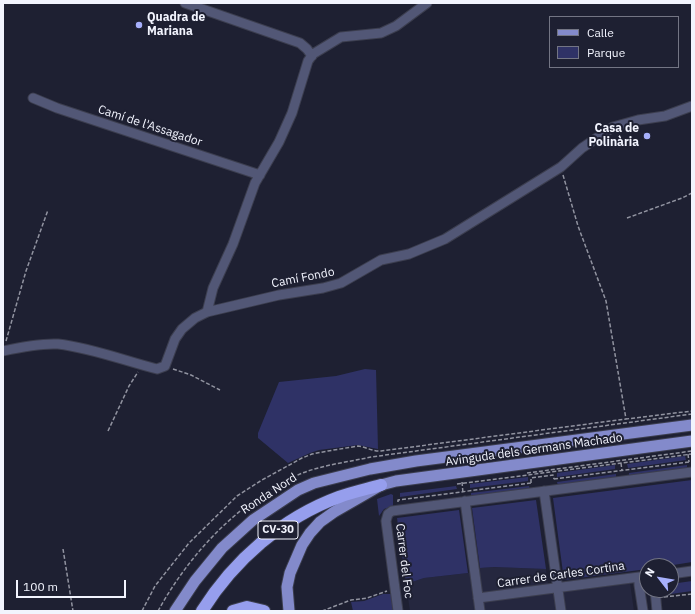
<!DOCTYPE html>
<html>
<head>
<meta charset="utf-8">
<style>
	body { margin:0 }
	#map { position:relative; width:695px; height:614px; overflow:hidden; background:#1e2032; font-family:"IBM Plex Sans",sans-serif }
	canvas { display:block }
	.frame { position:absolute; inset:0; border:4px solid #f2f4fe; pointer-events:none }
	.legend { position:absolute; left:549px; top:16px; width:130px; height:52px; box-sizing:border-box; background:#1e2032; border:1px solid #737584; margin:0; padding:5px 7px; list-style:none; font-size:12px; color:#f2f4fe }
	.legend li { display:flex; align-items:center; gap:8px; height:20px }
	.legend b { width:20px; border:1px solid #737584 }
	.north { position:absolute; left:639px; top:558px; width:40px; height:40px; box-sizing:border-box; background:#1e2032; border:1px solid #737584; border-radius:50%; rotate:301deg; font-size:11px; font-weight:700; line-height:16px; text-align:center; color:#f2f4fe }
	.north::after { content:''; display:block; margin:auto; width:14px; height:18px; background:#a7b0fc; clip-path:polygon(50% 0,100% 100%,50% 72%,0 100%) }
	.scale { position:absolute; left:16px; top:580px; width:110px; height:18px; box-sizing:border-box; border:2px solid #f2f4fe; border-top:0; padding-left:5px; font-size:12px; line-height:14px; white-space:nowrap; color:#f2f4fe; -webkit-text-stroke:3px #1e2032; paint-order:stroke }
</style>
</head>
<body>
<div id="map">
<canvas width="695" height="614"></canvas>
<div class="frame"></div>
<ul class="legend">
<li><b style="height:5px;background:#838acb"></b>Calle</li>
<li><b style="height:11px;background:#2f3266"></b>Parque</li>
</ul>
<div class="north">N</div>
<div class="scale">100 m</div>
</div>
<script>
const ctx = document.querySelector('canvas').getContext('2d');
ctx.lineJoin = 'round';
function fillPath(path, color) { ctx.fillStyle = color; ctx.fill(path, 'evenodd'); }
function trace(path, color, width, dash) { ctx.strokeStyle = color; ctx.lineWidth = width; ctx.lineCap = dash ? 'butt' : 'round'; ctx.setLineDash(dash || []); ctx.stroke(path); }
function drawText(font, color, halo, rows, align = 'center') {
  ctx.font = font + ' "IBM Plex Sans",sans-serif'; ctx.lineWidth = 4; ctx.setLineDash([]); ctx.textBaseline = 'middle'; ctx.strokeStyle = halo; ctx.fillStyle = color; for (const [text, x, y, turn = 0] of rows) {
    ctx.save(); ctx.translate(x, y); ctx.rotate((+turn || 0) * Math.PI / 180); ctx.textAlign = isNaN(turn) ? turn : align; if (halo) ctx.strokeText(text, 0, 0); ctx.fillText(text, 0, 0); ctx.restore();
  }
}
fillPath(new Path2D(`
	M494,567l52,2 3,25 81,-11 4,28h-224l-4,-27 18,-6 44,-5 12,-5z`), '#25273f');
fillPath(new Path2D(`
	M365,369l11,1 2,79 -20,-4 -39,5 -9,3 -22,10 -30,-25v-5l21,-51 57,-6z
	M685,456l1,4 -58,8 -1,-4z
	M615,465v4l-58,8v-4z
	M687,465v4l-58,8v-4z
	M616,474v4l-58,8 -1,-4z
	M528,477v4l-58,7v-4z
	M692,480v82l-25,4h-20v3l-83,11 -11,-82z
	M456,486l1,3 -57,8v-4z
	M529,486l1,4 -59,7v-4z
	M391,494l2,1v11l-9,3 -5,7 -2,-17z
	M536,500l10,69 -52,-2 -14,1 -8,-60z
	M459,510l9,63 -44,5 -18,6 -9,-66z
	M692,581v10l-28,4 -1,-5h8v-6z
	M383,594h8l2,17h-40l-2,-9 13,-1z`), '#2f3266');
const minor = new Path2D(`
	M185,3l115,40 7,6 5,7
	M33,98l24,10 203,67
	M207,312l6,-24 20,-44 22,-61 24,-41 13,-29 16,-52 5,-7 28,-17 40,-4 15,-7 31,-23
	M3,351c18,-4 37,-8 55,-7 34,4 67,17 99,25l8,-3 10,-27 7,-10 13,-11 12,-6 72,-17 44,-7 18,-5 40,-23 28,-6 36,-15 116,-72 21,-19 31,-21 25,-7 27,-4 27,-10
	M544,491l17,120
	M465,501l15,110
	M671,574l21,-3
	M655,590l2,21
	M478,598l169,-22
	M398,611l-12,-90 2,-7 4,-3 300,-39
	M643,611l-4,-26v-4l4,-5`);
const major = new Path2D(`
	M175,611l20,-30 27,-33 31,-28 45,-30 16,-7 56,-14 46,-8 276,-36
	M289,611l-2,-24 3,-14 12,-28 8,-12 10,-11 14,-10 47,-27 15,-4 296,-40`);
const highway = new Path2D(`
	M202,611c32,-51 80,-93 137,-114 14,-5 28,-8 42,-12
	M233,611l14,-4 17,4`);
trace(minor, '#3c3e4f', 11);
trace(major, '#3c3e4f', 13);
trace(highway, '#3c3e4f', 14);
trace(new Path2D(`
	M563,175l15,51 28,75 20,118 66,-8
	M627,218l55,-20 10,-5
	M6,341l20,-70 22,-61
	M173,369l18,6 29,15
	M108,431l21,-45 9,-14
	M688,454l1,8
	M621,463l1,8
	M527,473l165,-22
	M554,479l135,-17v2
	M462,482l1,11
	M531,483v-5l22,-3 1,4
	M457,484l235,-30
	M398,502v-2l133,-17
	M63,549l10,62
	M664,597l28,-3
	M142,611l13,-25 34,-43 48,-47 25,-16 40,-22 10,-4 16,-3 30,-5c8,1 16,6 23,5l245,-32
	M158,611c32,-58 81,-110 142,-137 22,-9 48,-12 71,-17l321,-43
	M322,611l29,-11 16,-2 20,-7`), '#9193a0', 1.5, [4, 2]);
trace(minor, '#525776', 9);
trace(major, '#838acb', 11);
trace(highway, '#969eed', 12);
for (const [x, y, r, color] of [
	[139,25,4,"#a7b0fc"],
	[647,136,4,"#a7b0fc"]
]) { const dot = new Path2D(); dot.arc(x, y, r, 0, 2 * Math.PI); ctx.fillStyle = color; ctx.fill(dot); trace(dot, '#1e2032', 1.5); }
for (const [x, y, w] of [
	[278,530,40]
]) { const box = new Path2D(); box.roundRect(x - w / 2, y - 9, w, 18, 3); ctx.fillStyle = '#1e2032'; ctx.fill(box); trace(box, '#f2f4fe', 1); }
drawText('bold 11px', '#f2f4fe', null, [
	["CV-30",278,530]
]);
drawText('bold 12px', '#f2f4fe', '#1e2032', [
	["Quadra de",147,18],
	["Mariana",147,32],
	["Casa de",639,129,"right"],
	["Polinària",639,143,"right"]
], 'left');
drawText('12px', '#f2f4fe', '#1e2032', [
	["Camí de l'Assagador",150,126,18],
	["Camí Fondo",303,278,-11],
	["Avinguda dels Germans Machado",534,450,-8],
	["Ronda Nord",269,494,-33],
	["Carrer del Foc",404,561,83],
	["Carrer de Carles Cortina",561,575,-8]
]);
</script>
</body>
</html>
